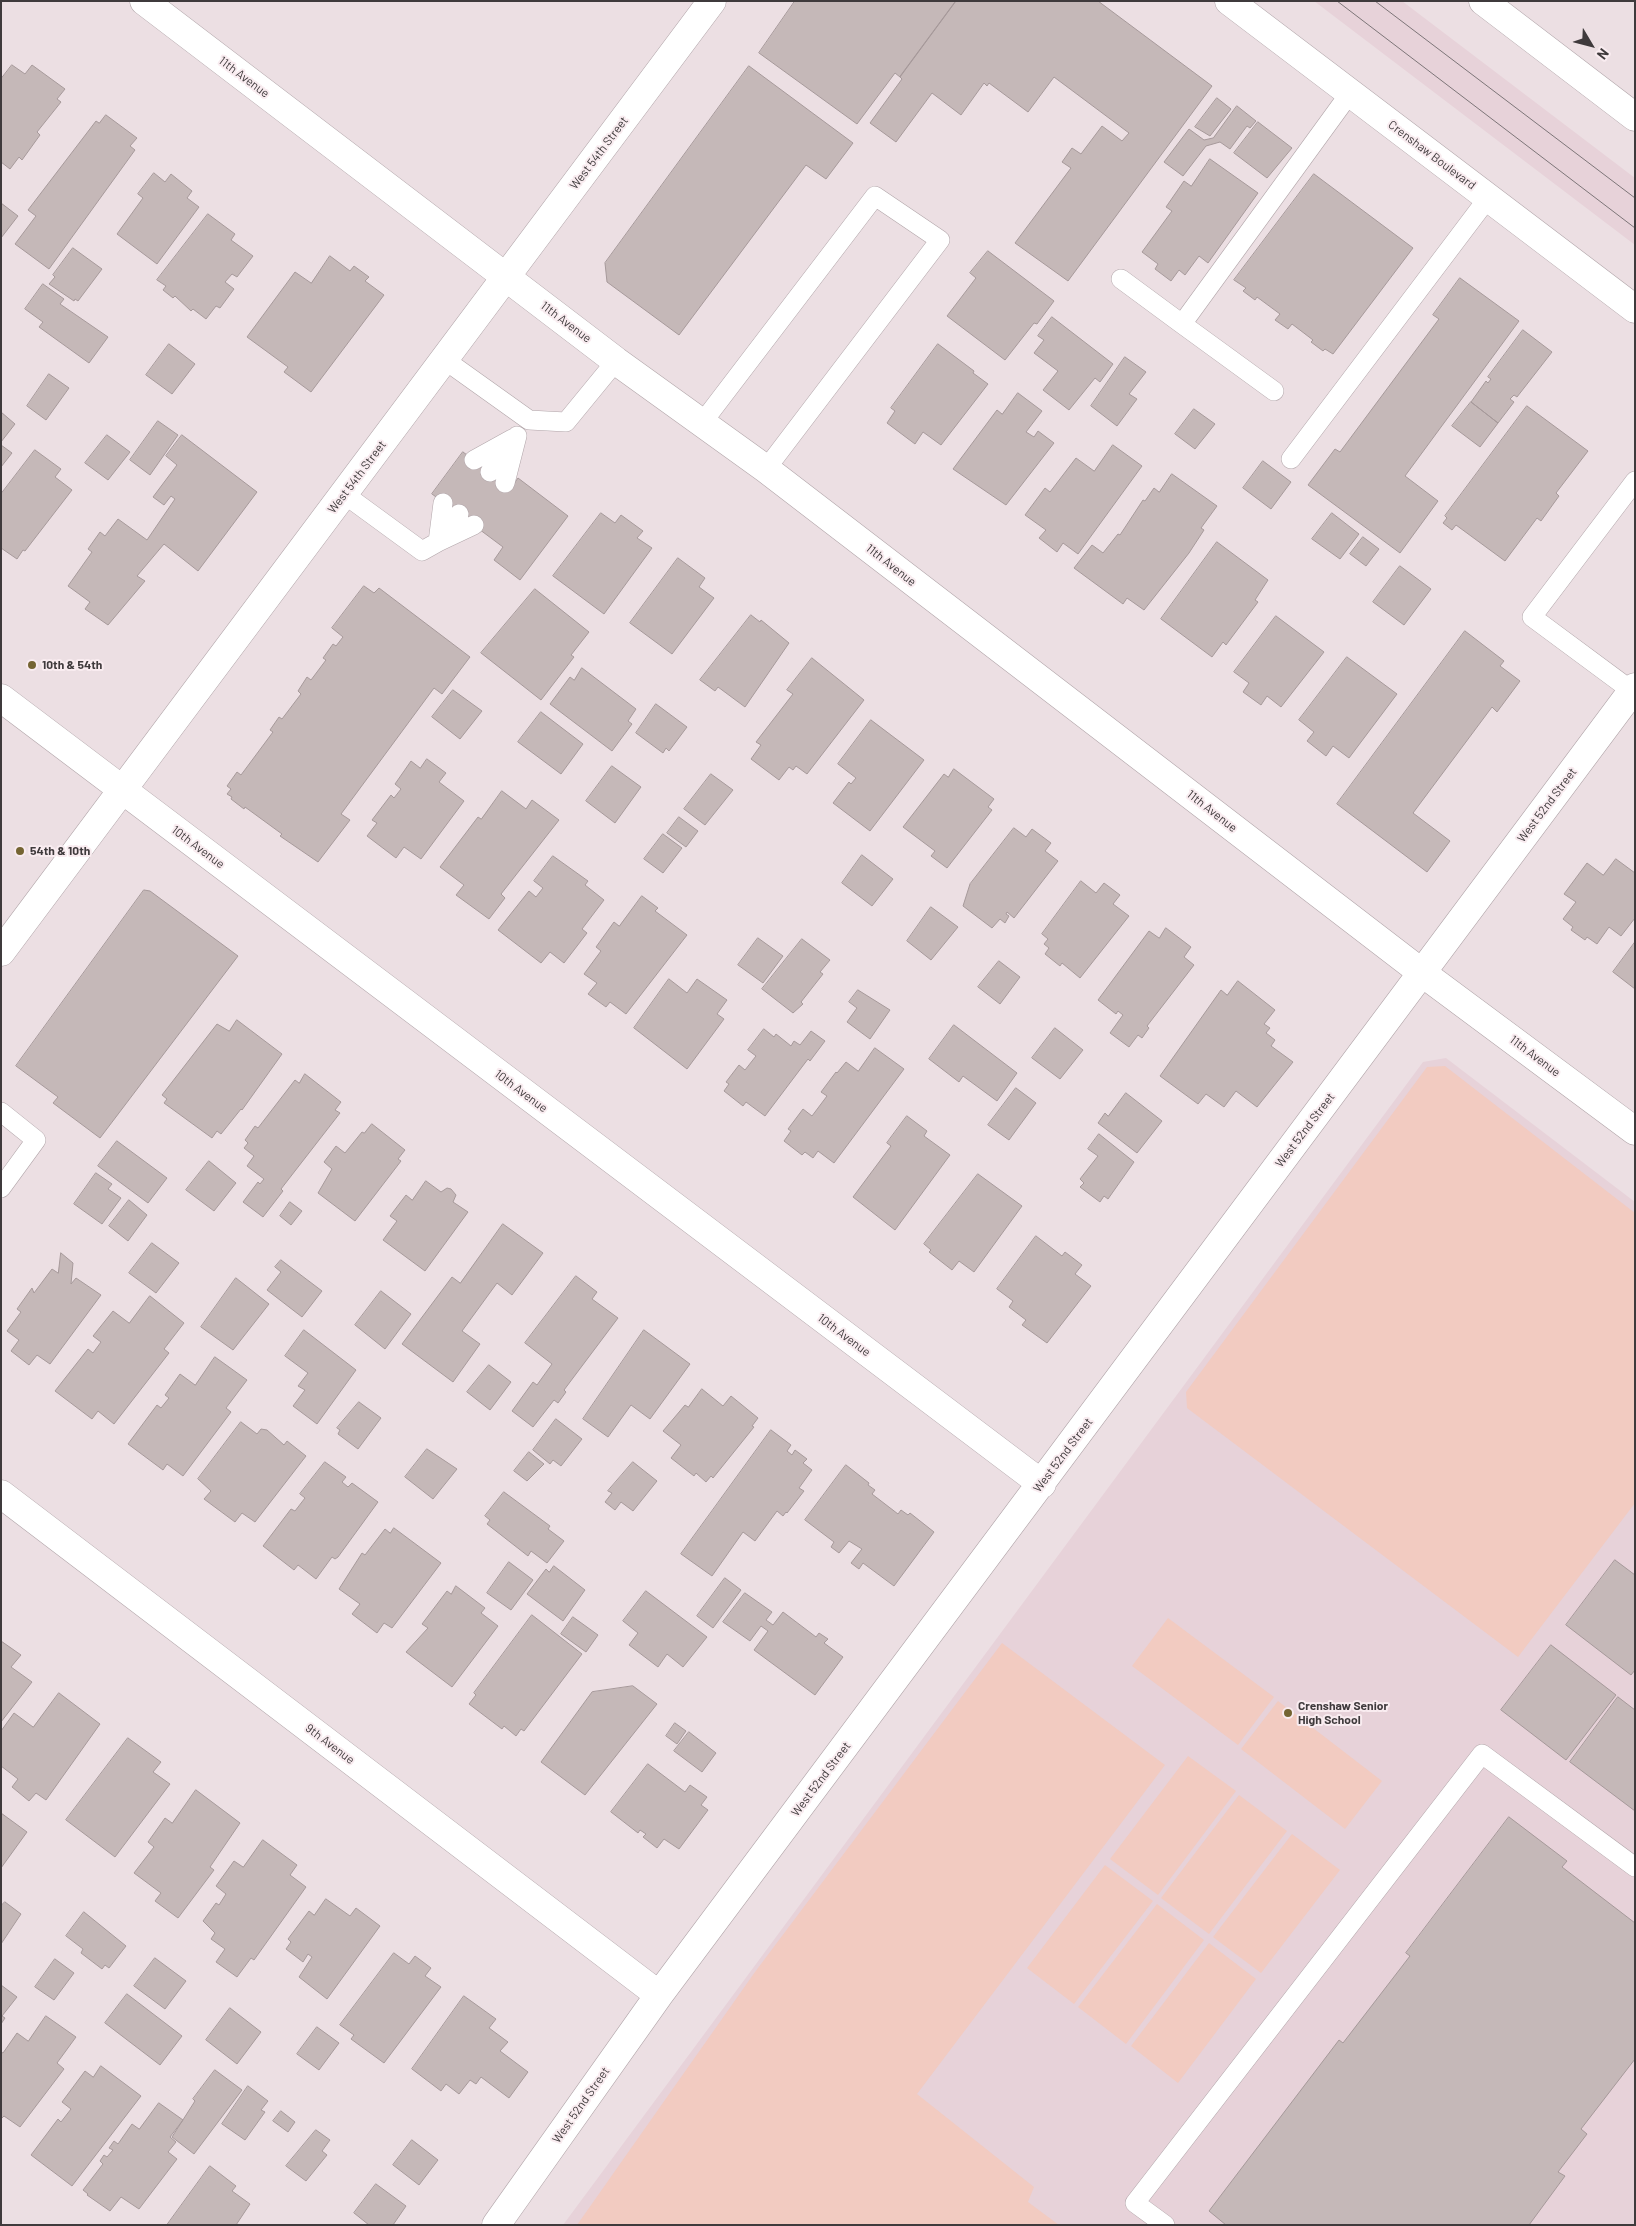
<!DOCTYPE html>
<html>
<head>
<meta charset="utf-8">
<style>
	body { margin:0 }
	#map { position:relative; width:1636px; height:2226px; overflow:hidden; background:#ecdfe3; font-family:Barlow,sans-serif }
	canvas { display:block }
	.frame { position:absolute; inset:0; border:2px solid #3f3a3c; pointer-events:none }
	.north { position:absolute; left:1566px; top:20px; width:50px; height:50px; -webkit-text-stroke:4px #f9ecf0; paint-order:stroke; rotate:127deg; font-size:14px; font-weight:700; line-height:20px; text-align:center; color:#3f3a3c }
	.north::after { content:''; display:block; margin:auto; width:18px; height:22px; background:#3f3a3c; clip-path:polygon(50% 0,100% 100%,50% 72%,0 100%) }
</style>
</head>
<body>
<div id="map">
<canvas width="1636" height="2226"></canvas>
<div class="frame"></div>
<div class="north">N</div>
</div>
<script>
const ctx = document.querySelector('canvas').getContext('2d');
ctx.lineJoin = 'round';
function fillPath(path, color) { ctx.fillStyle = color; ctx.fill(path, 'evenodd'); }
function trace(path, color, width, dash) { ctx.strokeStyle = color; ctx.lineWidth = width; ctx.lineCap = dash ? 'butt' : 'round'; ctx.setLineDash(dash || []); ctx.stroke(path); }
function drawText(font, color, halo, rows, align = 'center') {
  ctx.font = font + ' Barlow,sans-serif'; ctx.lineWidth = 4; ctx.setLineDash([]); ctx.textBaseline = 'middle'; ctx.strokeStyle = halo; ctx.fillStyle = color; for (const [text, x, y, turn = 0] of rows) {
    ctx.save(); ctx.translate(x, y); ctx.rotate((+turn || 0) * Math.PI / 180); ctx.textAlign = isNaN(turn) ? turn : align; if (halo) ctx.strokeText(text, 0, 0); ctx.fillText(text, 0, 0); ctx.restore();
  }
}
fillPath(new Path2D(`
	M1314,1h88l233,177v67z
	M1446,1058l189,144v1023h-1072l860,-1163z`), '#e7d2d9');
fillPath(new Path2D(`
	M1445,1066l190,147v290l-117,154 -331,-249 -1,-16 241,-325z
	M1168,1618l106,79 -36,48 -106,-79z
	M1002,1643l163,122 -248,329 117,93 -6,15 31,23h-482l178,-253z
	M1278,1701l104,80 -37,48 -104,-80z
	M1188,1756l48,35 -78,104 -48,-36z
	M1239,1795l48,36 -78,103 -48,-36z
	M1292,1834l48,36 -79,103 -48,-36z
	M1105,1865l48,36 -79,103 -47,-36z
	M1157,1904l47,36 -78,104 -48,-37z
	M1209,1943l47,36 -78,104 -47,-37z`), '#f2cbc1');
const building = new Path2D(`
	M795,1h161l-56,76 -5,-4 -38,51 -98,-71z
	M956,1h142l114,85 -144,195 -53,-38 56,-75 -9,-6 10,-14 9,6 21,-28 20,15 7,-8 -75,-56 -26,35 -39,-29 -2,3 -3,-3 -23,32 -29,-22 -36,49 -26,-19 32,-44 -2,-2z
	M12,65l13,9 7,-9 33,24 -8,10 4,3 -24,30 3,3 -18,25 -3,-3 -9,12 -9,-7v-83z
	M749,66l104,77 -27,36 -20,-14 -127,170 -72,-53 -2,-19z
	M1217,98l14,11 -21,27 -15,-9z
	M1237,106l19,15 -6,7 -3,-2 -17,23 -10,-7 -14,4 -23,30 -19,-14 25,-33 15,11 9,-2z
	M106,115l31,23 -7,8 5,4 -86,119 -34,-25 21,-28 -8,-6 68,-89 3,2z
	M1258,122l34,26 -25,30 -33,-25z
	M1210,159l48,34 -50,70 -9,-7 -14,19 -6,-5 -8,11 -16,-12 3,-5 -16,-12 30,-41 -6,-4 18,-26 7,5z
	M154,173l11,9 6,-8 21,17 -5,7 12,9 -42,57 -40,-30 26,-36 -5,-4z
	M1314,174l99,74 -80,106 -8,-5 -2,2 -12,-9 2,-2 -21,-16 -4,5 -13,-9 5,-6 -23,-17 -2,3 -12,-9 3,-3 -12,-8z
	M1,203l17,13 -17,22z
	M208,214l27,20 -4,6 22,16 -16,21 -5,-3 -7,8 9,7 -14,19 -4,-2 -10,13 -13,-10 -2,2 -16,-15 -2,2 -10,-8 3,-4 -9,-6z
	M73,248l29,21 -24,32 -3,-2 -1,2 -25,-17 6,-7 -2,-2z
	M988,251l66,50 -17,23 -3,-1 -29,37 -58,-44 29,-38 -6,-5z
	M330,256l20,15 4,-5 15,11 -4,4 19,14 -73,97 -27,-20 4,-5 -41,-30 48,-65 16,11z
	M1460,278l59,43 -114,155 33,25 -38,52 -92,-68 27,-36 5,3 99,-133 -6,-4z
	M43,284l21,15 -4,5 48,33 -19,26 -50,-36 4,-5 -18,-13z
	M1052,317l61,47 -13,18 -5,-4 -26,32 -26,-20 15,-19 -24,-18 10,-13 -6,-4z
	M1523,330l29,22 -35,45 -3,-2 -4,4 4,3 -16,21 -27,-21 15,-21 2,2 3,-4 -3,-2z
	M169,344l26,20 -23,30 -26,-19z
	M938,344l36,27 -1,2 15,11 -47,61 -18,-13 -8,12 -28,-21 8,-12 -4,-3z
	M1125,357l21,15 -17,22 8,5 -20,27 -26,-20z
	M49,374l20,14 -23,32 -19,-14z
	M1018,393l24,18 -16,21 8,5 4,-6 16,12 -48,62 -53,-36 44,-59 5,4z
	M1471,402l27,21 -18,24 -28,-21z
	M1527,406l61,45 -32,42 3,3 -18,25 -4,-3 -32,43 -49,-36 -4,5 -9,-7 4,-5 -2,-2z
	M1194,409l21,15 -20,25 -20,-15z
	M1,412l14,12 -14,18z
	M158,421l20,14 -28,40 -20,-15z
	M107,435l23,17 -22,28 -23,-17z
	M182,435l75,57 -59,79 -34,-27 -27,32 8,5 -37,44 -23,-16 5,-7 -22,-16 24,-34 -4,-3 12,-17 5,4 13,-17 29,21 28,-41 -4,-3 -7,9 -11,-8 24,-32 -11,-9z
	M1,445l11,8 -11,14z
	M1113,445l29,21 -64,88 -15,-11 -6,9 -18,-14 7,-8 -21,-15 20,-27 5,4 26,-34 18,13z
	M35,450l26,19 -6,8 17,13 -47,61 -2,-1 -6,9 -16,-11v-54z
	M463,452l48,36 7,-10 50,38 -48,64 -26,-20 9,-13 -71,-53z
	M1263,461l28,21 -20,27 -28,-21z
	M1172,474l45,32 -16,22 3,2 -15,23 -45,57 -17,-12 -4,6 -49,-36 18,-23 11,8 15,-19 2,1 23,-35 2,1 9,-13 5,4z
	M601,513l14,10 6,-8 22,16 -6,7 15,10 -48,66 -51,-38z
	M1332,513l27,21 -19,25 -28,-20z
	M1363,537l16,12 -13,17 -16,-12z
	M1217,542l51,38 -13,20 3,2 -32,43 -3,-3 -11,15 -51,-38z
	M678,558l27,20 -6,9 15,11 -42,56 -42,-31z
	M1400,566l31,23 -27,36 -31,-23z
	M364,586l10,7 5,-5 91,69 -28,37 -8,-6 -93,126 9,6 -32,42 -38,-26 2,-2 -37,-27 -1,2 -13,-10 1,-2 -5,-3 4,-5 -4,-3 10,-14 4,3 32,-43 -3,-2 9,-13 3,2 19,-25 -3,-3 9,-14 4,3 15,-20 -3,-2 10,-14 3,2 7,-9 -11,-9z
	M535,589l54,43 -18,23 3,2 -33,43 -60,-47z
	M751,615l9,7 1,-2 28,23 -44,64 -27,-20 -3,4 -15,-11z
	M1276,616l48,36 -43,55 -14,-11 -6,9 -18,-13 6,-9 -15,-11z
	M1465,631l39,30 -4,5 20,15 -23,31 -5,-5 -79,106 37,28 -23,31 -90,-68z
	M1347,657l50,37 -48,64 -16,-12 -7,10 -19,-15 7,-9 -15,-12z
	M812,658l52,42 -57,74 -11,-8 -3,4 -4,-3 -10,13 -28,-21 10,-14 -5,-3 37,-48 -6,-4z
	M582,668l54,41 -8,12 4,3 -20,27 -62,-47 20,-27 4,3z
	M453,690l29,21 -22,28 -28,-22z
	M656,704l31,23 -18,24 -3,-3 -3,5 -27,-20z
	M541,712l42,32 -22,30 -43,-32z
	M871,720l53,40 -54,71 -37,-28 16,-21 2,2 5,-6 -18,-14z
	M427,759l19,14 -7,9 25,19 -43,58 -17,-12 -8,11 -29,-22 10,-13 -5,-3 19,-25 3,3 7,-9 -6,-5 16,-23 9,7z
	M612,766l29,21 -26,36 -29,-22z
	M954,769l40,30 -6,8 4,3 -45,58 -16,-12 4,-5 -32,-24 41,-53 4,3z
	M711,774l22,16 -28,35 -21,-16z
	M502,791l24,18 6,-9 27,20 -58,74 4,4 -16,21 -33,-24 8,-10 -24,-18 38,-50 3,2z
	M679,817l19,14 -12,16 -19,-14z
	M1014,828l12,9 6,-8 19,14 -6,8 13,10 -44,57 -7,-6 -1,2 3,2 -4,7 -5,-4 -8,9 -29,-22 7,-22z
	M663,834l19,14 -19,25 -19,-14z
	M862,855l31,24 -21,27 -30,-23z
	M553,856l35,25 -3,4 19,15 -22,29 5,4 -23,30 -14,-11 -9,11 -43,-33 31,-39 7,6 7,-9 -9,-7z
	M1616,859l19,14v45l-14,18 -12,-9 -12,17 -10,-7 -2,3 -14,-10 2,-3 -10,-8 13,-17 -12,-8 23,-31 16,12z
	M1081,881l15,12 8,-10 16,12 -7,9 16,12 -49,62 -18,-15 -2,3 -15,-12 4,-6 -5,-4 4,-5 -6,-5z
	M144,890l6,1 88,65 -138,182 -47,-35 5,-6 -42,-31z
	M642,896l16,12 -3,3 32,24 -61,79 -16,-12 -4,5 -18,-13 9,-11 -13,-9 17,-23 -5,-4 18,-25 5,4z
	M931,907l27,20 -27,33 -24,-19z
	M1166,928l25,19 -7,10 10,8 -47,61 2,2 -7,10 -4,-3 -9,12 -19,-14 13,-18 -5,-4 -2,3 -18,-14 51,-69 10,7z
	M758,938l25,18 -20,27 -25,-18z
	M802,939l28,21 -10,12 3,2 -22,28 2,2 -10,9 -31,-24z
	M1635,942v47l-22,-17z
	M999,961l21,16 -20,27 -22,-17z
	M669,979l18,14 10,-14 30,21 -10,14 7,5 -37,50 -53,-41z
	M1238,981l37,29 -11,14 6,4 -4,5 9,7 -4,6 22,16 -36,45 -21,-16 -12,16 -18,-13 -8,10 -38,-28 61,-86 6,5z
	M858,990l32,20 -20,29 -23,-17 10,-14 -8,-6z
	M237,1020l45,34 -40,56 -1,-1 -20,25 -4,-3 -5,7 -48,-35 3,-4 -5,-4 55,-71 12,7z
	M954,1025l63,48 -20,28 -34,-25 -4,6 -30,-23z
	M1055,1028l28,22 -23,29 -28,-21z
	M764,1029l10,8 2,-3 15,12 3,-5 6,4 11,-14 14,10 -15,20 -2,-2 -43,57 -19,-14 -3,4 -19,-15 5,-7 -3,-2 13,-17 6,5 11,-14 -8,-6z
	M875,1048l29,21 -70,94 -16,-12 -5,7 -8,-6 -3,3 -18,-14 7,-10 -3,-2 15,-20 9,7 15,-20 -6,-4 15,-20 1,1 9,-11 12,9z
	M305,1074l36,28 -6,8 5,3 -59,76 2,2 -20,26 -20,-15 15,-20 2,2 4,-5 -17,-13 7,-10 -10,-8 4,-5 -3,-3 10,-14 3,2 37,-48 4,3z
	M1016,1088l20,15 -27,37 -21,-15z
	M1126,1093l36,28 -25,32 -39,-30 7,-10 3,3z
	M907,1116l20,15 -3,5 26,19 -55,75 -42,-33 38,-51 -4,-3z
	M372,1124l33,26 -7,9 3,2 -46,60 -37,-28 14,-24 -8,-7 12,-16 9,7 17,-21 2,1z
	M1099,1134l35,28 -26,37 -4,-3 -4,6 -20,-15 4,-4 -4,-4 18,-23 -10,-7z
	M117,1141l50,37 -19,25 -50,-37z
	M209,1161l27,22 -22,28 -28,-21z
	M96,1173l16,11 -4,5 13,9 -19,26 -28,-20z
	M978,1174l44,32 -48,66 -15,-11 -7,9 -23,-18 2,-2 -7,-6z
	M426,1181l15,11 6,-4 4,1 5,6 -3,7 15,10 -43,59 -42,-31 14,-19 -7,-5 16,-21 6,5z
	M129,1200l18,15 -19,26 -19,-15z
	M290,1202l12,9 -11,14 -11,-9z
	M503,1224l40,29 -31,42 -15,-12 -35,48 18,13 -27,38 -51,-38 50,-67 8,6z
	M1036,1236l26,20 3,-4 17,13 -7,9 16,12 -44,57 -25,-18 4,-5 -17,-13 4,-6 -16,-12z
	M152,1243l27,20 -23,30 -27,-20z
	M61,1253l12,10 -2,21 5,-6 25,17 -51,69 -13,-9 -8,10 -18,-14 8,-11 -12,-9 14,-19 -4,-3 15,-21 2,5 18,-24 6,4z
	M281,1260l41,31 -20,26 -35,-27 14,-18 -6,-5z
	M576,1276l21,16 -5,7 26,19 -54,72 2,2 -8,11 -4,-3 -21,27 -21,-16 21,-29 4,3 15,-21 -27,-21z
	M236,1278l33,26 -36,46 -32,-23z
	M381,1291l30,23 -26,35 -30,-24z
	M150,1296l34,27 -20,26 5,4 -55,71 -16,-13 -6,8 -37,-28 33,-42 5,4 8,-11 -8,-6 20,-25 16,12z
	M304,1330l52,40 -39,54 -24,-18 12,-16 -7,-4 10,-13 -23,-17z
	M644,1330l46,34 -40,55 -19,-14 -23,32 -25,-18z
	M215,1357l32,23 -21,28 5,4 -48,64 -16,-12 -4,6 -35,-26 29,-39 4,3 8,-10 -4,-3 15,-21 15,11z
	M489,1365l22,17 -21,28 -23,-18z
	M702,1389l21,17 8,-10 27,22 -6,8 2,1 -41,51 -2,-2 -5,6 -10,-9 -2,3 -23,-18 10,-13 -18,-14 22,-26 3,2z
	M359,1402l22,16 -23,31 -20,-15 2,-4 -3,-2z
	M556,1419l26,20 -21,27 -8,-6 -3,4 -17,-14z
	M241,1422l16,12 4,-5 6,1 17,15 3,-4 19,15 -51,66 -13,-9 -7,9 -31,-23 7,-8 -13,-12z
	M771,1430l20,15 -4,6 5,4 3,-5 12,9 -4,4 9,7 -13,18 5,3 -17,22 -1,-1 -3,4 -6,-5 -22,30 -12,-9 -31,44 -31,-22z
	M427,1449l30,20 -24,30 -28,-22z
	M529,1452l15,12 -17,17 -13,-10z
	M325,1462l21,15 -4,5 6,5 4,-4 26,19 -40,55 -3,2 -3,-2 -16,22 -18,-14 -4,5 -31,-24 28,-37 4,2 10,-13 -5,-4z
	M633,1462l24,19 -24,30 -12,-9 -6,8 -10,-8 7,-9 -4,-2z
	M846,1465l23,18 -1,2 7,5 -3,4 26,20 3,-4 7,5 2,-2 24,19 -40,54 -31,-23 -4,6 -8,-6 11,-14 -13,-8 -10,12 -8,-6 3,-5 -29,-22z
	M504,1492l46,34 -2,3 16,12 -17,22 -16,-12 -3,5 -41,-32 3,-4 -5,-4z
	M394,1528l47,35 -49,65 -8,-5 -7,10 -25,-19 8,-10 -21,-15 23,-36 3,2 20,-26 5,4z
	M1615,1560l20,15v95l-4,5 -65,-50z
	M509,1562l24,18 -22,30 -24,-17z
	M554,1566l31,24 -22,31 -36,-27 19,-25 3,3z
	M725,1578l16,12 -28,38 -16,-12z
	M456,1586l29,22 -4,5 17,13 -46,61 -46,-35 22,-24 -6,-4 25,-33 4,3z
	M646,1591l61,46 -24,30 -16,-13 -9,13 -29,-22 9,-12 -15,-12z
	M745,1593l27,19 -6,8 7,5 10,-13 33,25 3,-4 9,6 -4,4 19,14 -28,38 -61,-45 14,-19 -7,-5 -11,15 -27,-19z
	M532,1615l50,39 -58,77 -3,-2 -5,7 -12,-10 -2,3 -33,-25 7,-9 -2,-2z
	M573,1617l25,18 -12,17 -25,-18z
	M1,1641l20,14 -10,12 21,15 -31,40z
	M1551,1645l65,50 -50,65 -65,-50z
	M633,1686l24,18 -72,91 -44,-33 51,-70z
	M59,1693l41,31 -54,76 -10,-7 -7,8 -17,-14 6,-8 -17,-13v-35l13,-18 19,14z
	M1618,1697l17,13v101l-65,-49z
	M675,1723l11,8 -9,13 -11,-8z
	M689,1732l27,21 -14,19 -28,-21z
	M128,1738l33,24 -8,10 17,12 -55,73 -49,-37z
	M648,1764l37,28 5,-7 17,12 -6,8 7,5 -29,39 -15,-10 -7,9 -14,-11 3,-3 -6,-4 -2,3 -27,-21z
	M196,1790l44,33 -30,44 4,3 -36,48 -23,-17 6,-8 -27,-20 20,-26 -6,-5 17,-24 7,5z
	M1,1813l26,19 -26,36z
	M1509,1817l58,44 -5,6 73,56v136l-54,70 6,5 -29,38 7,4 -36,49h-303l-17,-14 130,-171 4,3 67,-87 -4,-3z
	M263,1840l34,25 -7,10 16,12 -52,73 -3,-2 -14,19 -21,-15 9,-13 -14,-10 4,-6 -12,-12 13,-18 3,2 7,-11 -10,-8 18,-25 9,6z
	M326,1899l24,17 6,-8 24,18 -53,73 -28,-22 13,-20 -4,-3 -5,8 -17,-13 5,-7 -3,-3 21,-28 5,4z
	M5,1902l16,12 -20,30v-38z
	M84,1912l42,34 -17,22 -4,-3 -3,4 -21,-16 2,-4 -17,-13z
	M394,1953l15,11 6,-8 16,12 -6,8 16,11 -57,76 -33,-24 3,-4 -14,-10z
	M155,1958l31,23 -21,28 -31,-23z
	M55,1959l19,14 -20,27 -19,-13z
	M1,1985l16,12 -15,19 3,2 -4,6z
	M127,1994l55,42 -22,29 -55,-42z
	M464,1996l32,23 -7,9 19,14 -8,9 28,21 -19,26 -28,-21 -5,7 -6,-4 -11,14 -13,-10 -5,7 -29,-22z
	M230,2008l31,24 -24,32 -31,-24z
	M46,2016l30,21 -19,26 7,6 -44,58 -16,-11 -3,3v-67l2,1 14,-20 11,8z
	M317,2027l22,16 -20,27 -22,-16z
	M101,2066l40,30 -69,90 -41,-31 27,-36 3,3 10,-13 -9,-7 23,-31 8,6z
	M215,2070l27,20 -48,64 -22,-17 23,-36 -2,-2z
	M248,2086l20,15 -7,9 4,2 -20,28 -23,-16z
	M159,2103l24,17 -13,17 6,5 -8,10 9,7 -38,50 -18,-12 -11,14 -23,-16 1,-1 -5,-4 20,-26 -3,-3 4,-6 3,2 6,-7 -4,-2 5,-7 4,3 14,-20 7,5z
	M281,2111l14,11 -7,10 -15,-11z
	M316,2130l14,10 -8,11 5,4 -21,26 -20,-15z
	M412,2140l26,20 -19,25 -26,-20z
	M210,2166l26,20 -4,5 18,13 -14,21h-69z
	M376,2184l30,22 -13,19h-24l-15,-12z`);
fillPath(building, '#c5b8b8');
trace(building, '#a6999a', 1);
const lane = new Path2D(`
	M1121,279l61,45 168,-231
	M1182,324l92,67
	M445,360l84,60 37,2 50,-61
	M702,423l173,-227 65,44 -174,229
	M1291,459l197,-261
	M474,460l38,-21
	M490,472l27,-36 -12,47
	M344,494l78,57 16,-9 5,-39
	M459,514l-21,28 36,-17
	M1632,691l-100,-74 103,-136
	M1,1112l35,28 -35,48
	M1165,2225l-30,-22 347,-449 153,113`);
const street = new Path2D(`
	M144,1l472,360 150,108 655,503 214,159
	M1,698l1041,786
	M1,1494l658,501
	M496,2225l163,-230 976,-1308`);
const secondary = new Path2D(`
	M1,952l711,-951`);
const primary = new Path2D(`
	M1229,1l406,308
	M1483,1l152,116`);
trace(lane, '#b1a5a9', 20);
trace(street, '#b1a5a9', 29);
trace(secondary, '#b1a5a9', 29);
trace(primary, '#b1a5a9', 29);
trace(lane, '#fff', 19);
trace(street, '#fff', 28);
trace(secondary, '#fff', 28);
trace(primary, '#fff', 28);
trace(new Path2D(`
	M1337,1l298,227
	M1375,1l260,197`), '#7d7578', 1);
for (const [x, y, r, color] of [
	[32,665,5,"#746432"],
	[20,851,5,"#746432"],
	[1288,1713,5,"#746432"]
]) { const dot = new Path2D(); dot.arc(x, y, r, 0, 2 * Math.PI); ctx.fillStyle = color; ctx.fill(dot); trace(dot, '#f9ecf0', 2); }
drawText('12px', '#3f3a3c', '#f9ecf0', [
	["11th Avenue",244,77,37],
	["West 54th Street",599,153,-53],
	["Crenshaw Boulevard",1432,155,37],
	["11th Avenue",566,322,37],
	["West 54th Street",357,477,-53],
	["11th Avenue",891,565,38],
	["West 52nd Street",1547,805,-53],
	["11th Avenue",1212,811,38],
	["10th Avenue",198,847,37],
	["11th Avenue",1535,1056,37],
	["10th Avenue",521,1091,37],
	["West 52nd Street",1305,1130,-53],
	["10th Avenue",844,1335,37],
	["West 52nd Street",1063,1455,-53],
	["9th Avenue",330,1744,37],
	["West 52nd Street",821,1779,-53],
	["West 52nd Street",581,2105,-55]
]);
drawText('bold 12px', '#3f3a3c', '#f9ecf0', [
	["10th & 54th",42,665],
	["54th & 10th",30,851],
	["Crenshaw Senior",1298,1706],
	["High School",1298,1720]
], 'left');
</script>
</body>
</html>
